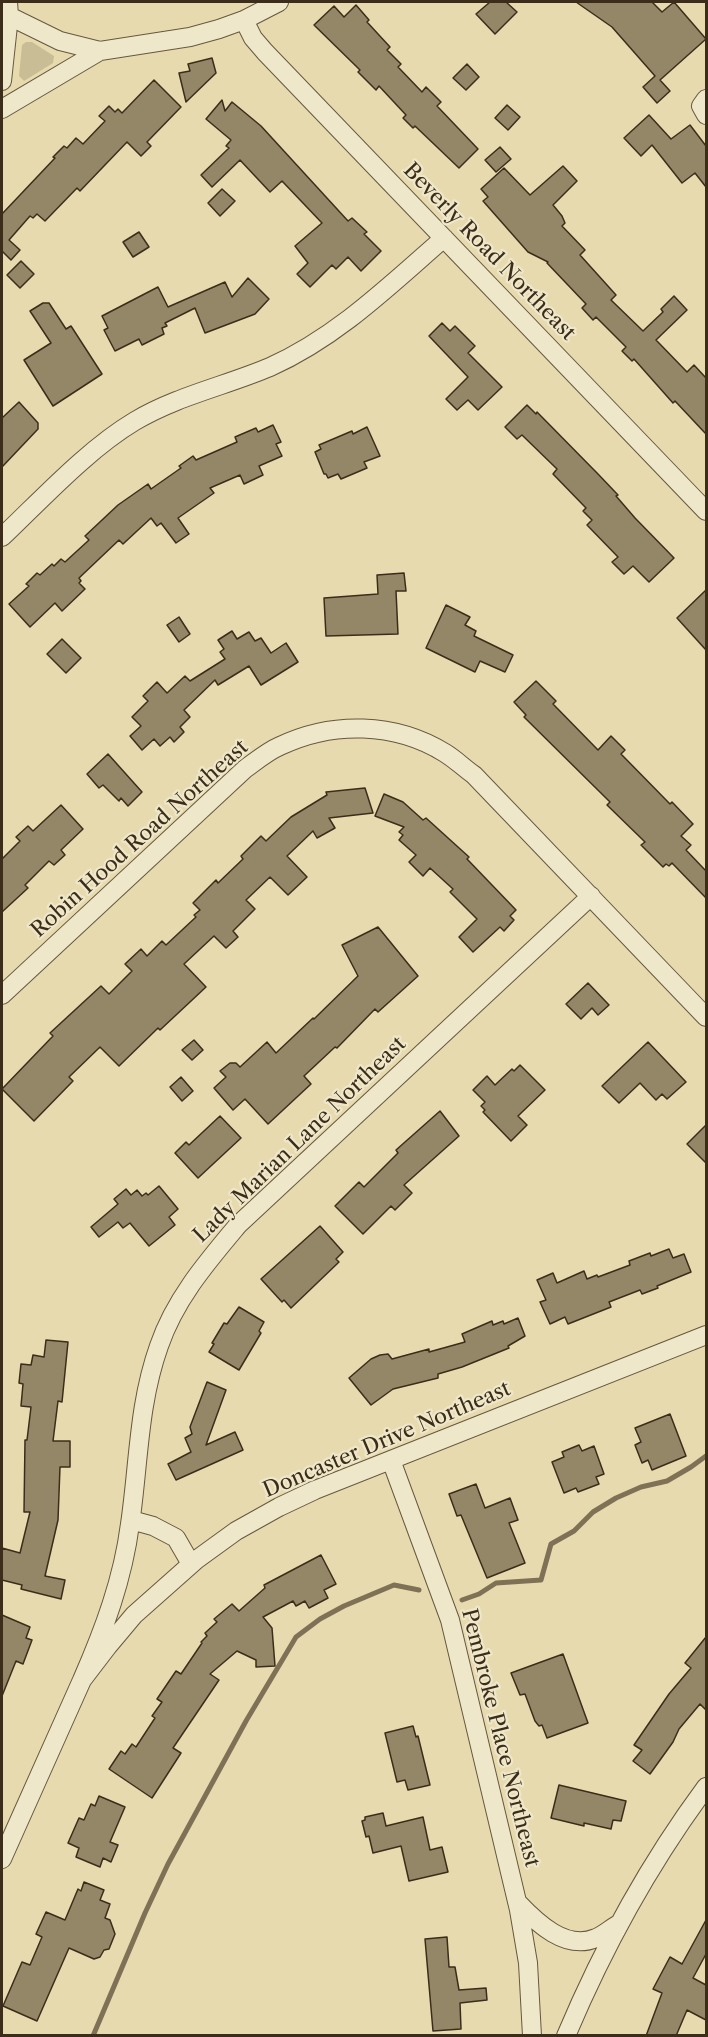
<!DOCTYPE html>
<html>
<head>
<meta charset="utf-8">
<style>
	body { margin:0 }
	#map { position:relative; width:708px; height:2037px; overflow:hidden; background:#e6daae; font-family:"Libre Caslon Text",serif }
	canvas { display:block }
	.frame { position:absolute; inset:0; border:3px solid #3c2d1a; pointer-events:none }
</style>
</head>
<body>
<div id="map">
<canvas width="708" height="2037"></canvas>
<div class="frame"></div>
</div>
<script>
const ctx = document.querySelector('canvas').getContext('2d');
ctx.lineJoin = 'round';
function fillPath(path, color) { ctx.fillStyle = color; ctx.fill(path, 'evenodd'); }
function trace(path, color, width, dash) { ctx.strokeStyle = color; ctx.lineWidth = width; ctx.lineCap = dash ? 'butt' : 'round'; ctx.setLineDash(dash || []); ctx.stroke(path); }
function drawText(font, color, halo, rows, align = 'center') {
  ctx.font = font + ' "Libre Caslon Text",serif'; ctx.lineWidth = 4.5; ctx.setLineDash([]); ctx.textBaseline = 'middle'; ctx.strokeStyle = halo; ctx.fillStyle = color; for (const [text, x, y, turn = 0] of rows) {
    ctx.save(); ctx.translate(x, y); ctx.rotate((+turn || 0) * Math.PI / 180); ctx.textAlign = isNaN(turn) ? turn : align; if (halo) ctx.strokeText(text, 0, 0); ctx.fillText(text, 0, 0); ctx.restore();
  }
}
fillPath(new Path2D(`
	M26,42h6l22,14 -1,7 -29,18 -5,-5 3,-31z`), '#c9bd95');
trace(new Path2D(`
	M462,1600l17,-6 17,-11 45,-3 10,-36 23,-13 19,-19 23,-14 25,-11 26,-6 24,-14 15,-11
	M93,2036l52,-123 23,-49 78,-143 50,-84 24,-18 24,-13 50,-21 25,5`), '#7f7155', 5);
const building = new Path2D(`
	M490,2h16l11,10 -22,22 -19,-20z
	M576,2h76l10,10 12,-10 32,37 -46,41 10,11 -13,12 -14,-16 12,-11 -43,-49z
	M356,5l13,15 -2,2 23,25 -3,3 14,14 -3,3 24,25 4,-5 15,15 -4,4 41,43 -19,19 -44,-42 -2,2 -10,-10 3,-3 -27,-29 -3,4 -18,-18 2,-2 -46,-45 20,-19 10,11z
	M212,58l4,15 -30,29 -7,-29 11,-2 -2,-7z
	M467,64l12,13 -13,13 -13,-12z
	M154,80l27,27 -34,35 4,4 -10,10 -14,-14 -47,49 -3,-3 -32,33 -8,-7 -4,4 -3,-2 -21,24 11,10 -9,10 -9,-9v-37l53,-56 -2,-1 11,-11 3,2 9,-10 7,6 22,-23 -6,-5 10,-10 6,6 3,-3 4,4z
	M222,100l3,11 7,-9 29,24 87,95 4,-3 15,14 -3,2 17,17 -20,20 -13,-14 -12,12 -4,-4 -22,22 -13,-13 11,-11 -13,-17 27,-23 -40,-42 -12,11 -30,-32 -28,27 -11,-12 28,-27 -3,-2 5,-6 -25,-21z
	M507,105l13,12 -12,13 -13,-12z
	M649,115l22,24 19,-14 16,21v41l-11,-14 -13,10 -30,-38 -11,11 -17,-18z
	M500,147l11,12 -15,13 -11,-12z
	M563,166l14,15 -24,24 9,11 3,7 -3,3 23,24 -5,5 36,40 -5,5 32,31 20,-19 -2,-3 13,-13 13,14 -31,30 31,32 7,-7 12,13v56l-31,-33 -2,2 -39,-44 -2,2 -10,-10 4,-4 -30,-30 -3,3 -11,-12 4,-4 -39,-41 1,-1 -20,-10 -45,-51 5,-4 -7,-8 23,-21 26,27z
	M222,189l13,12 -15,15 -12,-13z
	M139,232l10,15 -16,10 -10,-15z
	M21,261l13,13 -14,14 -13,-13z
	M248,278l21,21 -14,15 -50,19 -10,-25 -30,15 2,3 -5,2 2,6 -22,11 -3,-6 -24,12 -11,-21 4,-2 -6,-12 56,-29 10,20 57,-25 7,15z
	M43,303h6l17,26 5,-3 31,48 -49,32 -29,-46 27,-17 -21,-32z
	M442,323l8,8 5,-5 20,20 -7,7 34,34 -24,23 -10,-10 -11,10 -11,-11 22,-22 -39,-41z
	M19,402l19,21v6l-36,38v-49z
	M527,405l9,9 1,-2 61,62 20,21 -2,1 19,22 39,40 -25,24 -16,-16 -9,8 -12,-12 6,-5 -31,-32 5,-5 -9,-9 3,-3 -33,-34 4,-5 -35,-34 -5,4 -12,-12z
	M273,425l8,17 -5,2 6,12 -23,10 4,9 -19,9 -4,-9 -30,13 4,5 -36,25 11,16 -13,9 -15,-20 -4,3 -6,-8 -28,26 -4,-4 -40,38 2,3 -2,2 6,6 -23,22 -7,-8 -25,24 -21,-23 20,-18 -3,-2 11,-11 3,2 12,-11 2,2 7,-7 4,3 24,-22 -4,-4 33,-31 30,-21 3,5 30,-21 -2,-2 14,-10 3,4 41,-18 -2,-5 21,-9 2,4z
	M367,427l13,29 -16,6 3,6 -26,11 -3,-5 -10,4 -2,-4h-2l-9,-22 6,-3 -2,-4 33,-14 1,3z
	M404,573l2,18h-10l2,43 -72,2 -2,-38 54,-4 -1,-19z
	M706,590v60l-29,-32z
	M446,605l24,12 -5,8 11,6 -2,5 39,19 -8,17 -25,-11 -5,11 -49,-24z
	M179,617l11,17 -11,8 -12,-17z
	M232,631l5,8 12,-7 6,9 6,-3 10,15 15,-10 12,19 -37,23 -12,-19 -31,19 -3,-5 -31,30 6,7 -10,10 4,5 -10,10 -4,-5 -10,9 -6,-7 -12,11 -12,-14 11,-10 -9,-9 16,-16 -5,-5 14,-14 10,11 18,-17 5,5 35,-22 -5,-7 4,-3 -6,-9z
	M62,639l19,19 -15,15 -19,-19z
	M536,681l20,20 -3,3 45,46 13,-14 14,14 -4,4 49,50 2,-2 21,22 -12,12 10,9 -5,5 20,21v27l-34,-35 -3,3 -3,-2 -3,3 -22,-22 4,-3 -38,-37 3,-3 -86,-85 2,-2 -12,-13z
	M108,754l34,38 -14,14 -7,-8 -2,3 -16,-16 -4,3 -12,-14z
	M365,788l8,25 -44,5 6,10 -18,10 -4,-7 -26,25 20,21 -19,18 -18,-18 -24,23 9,9 -22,22 5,6 -12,11 -12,-12 -30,28 22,23 -46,43 -2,-2 -39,38 -19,-19 -31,30 4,4 -39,40 -32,-32 51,-53 -3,-3 51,-47 8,8 23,-23 -7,-7 16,-15 6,7 15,-15 4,4 30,-28 -2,-2 6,-5 -7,-7 23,-23 2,3 25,-24 -2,-3 20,-20 5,5 25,-24 36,-22 -1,-3z
	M384,794l19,8 20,18 3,-2 43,39 -2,2 49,51 -6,6 4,4 -10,11 -4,-4 -27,25 -14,-15 18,-18 -27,-27 3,-3 -23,-21 -7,8 -14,-14 7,-7 -17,-15 4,-5 -4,-3 5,-5 -29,-11z
	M61,805l22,24 -22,21 4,5 -11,10 -5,-4 -24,24 3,3 -26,24v-53l18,-18 -4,-4 12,-11 5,5z
	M378,927l40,49 -40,36 -3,-3 -38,39 -2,-1 -31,29 7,8 -43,40 -23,-25 -12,11 -19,-22 12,-11 -6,-6 10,-8h6l4,4 27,-25 9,11 37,-35 1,1 44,-43 -16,-31z
	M588,983l21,22 -11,10 -6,-7 -11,11 -15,-15z
	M194,1040l9,10 -11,10 -10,-10z
	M648,1042l38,40 -19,17 -5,-5 -6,6 -16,-17 -21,20 -17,-17z
	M520,1065l25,25 -27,26 9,9 -16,16 -28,-29 2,-2 -4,-4 4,-4 -12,-12 14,-14 8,9 17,-16 2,2z
	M181,1077l12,14 -11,10 -12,-14z
	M440,1111l19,25 -55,49 8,8 -17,17 -4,-4 -28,28 -28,-28 24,-24 5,5 34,-34 -2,-3z
	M220,1116l21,22 -43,40 -23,-25 11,-11 3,3z
	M706,1125v38l-19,-19z
	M159,1186l19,23 -9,8 6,8 -26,21 -19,-23 -7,5 -5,-6 -19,15 -8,-10 27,-23 -4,-5 12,-10 5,6 6,-5 5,6 4,-3 2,2z
	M320,1226l23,26 -7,7 3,3 -48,46 -7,-8 -2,2 -21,-23z
	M669,1249l4,9 11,-4 7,18 -34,14 1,2 -16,6 -2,-4 -31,12 2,5 -43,17 -3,-7 -15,7 -10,-22 6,-2 -9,-20 16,-7 4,10 27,-12 3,8 10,-4 1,2 32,-12 -1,-4 21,-8 1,3z
	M239,1307l25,15 -5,9 2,2 -22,37 -30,-18 5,-8 -2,-1 12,-20 3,1z
	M518,1318l7,18 -17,10 1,2 -47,19 -24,7v4l-45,11 -22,16 -22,-27 22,-19 9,-4 8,-1 4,5 37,-10v3l36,-10 -3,-8 30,-13 1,4 10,-4 1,3z
	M46,1340l22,2 -6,60 -4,-1 -5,40h17v26h-10l-2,53 -13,56 20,4 -4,19 -40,-10 1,-4 -20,-5v-32l18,5 10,-41h-6l1,-72h2l4,-33 -10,-1 2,-22 -4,-1 2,-19 10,1 2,-10 11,2z
	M207,1382l19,8 -20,55 29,-13 8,18 -67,30 -8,-16 23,-12 -6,-14 7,-4 -2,-7z
	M670,1414l16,42 -34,14 -4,-10 -6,3 -7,-18 6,-3 -6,-14z
	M579,1445l3,6 12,-5 10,28 -8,3 3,7 -21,8 -2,-4 -12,5 -12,-31 12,-5 -2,-5z
	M476,1484l9,24 25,-10 8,22 -9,3 16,40 -38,15 -26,-63 -4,1 -8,-22z
	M321,1555l15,29 -12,6 4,8 -19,10 -4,-7 -9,5 -3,-5 -30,16 9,11 3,38 -19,1v-7l-19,-9 -27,23 9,6 -46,68 8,5 -29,45 -43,-29 12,-18 4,3 7,-10 4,3 19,-29 -3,-2 10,-14 -5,-3 19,-28 5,3 21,-31 -1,-1 6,-6 -2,-3 12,-11 -3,-3 18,-15 7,7 26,-23 -1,-3z
	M2,1615l28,12 -4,11 6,2 -9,24 -7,-3 -14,35z
	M706,1637v73l-6,-6 -21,25 -6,13 -23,32 -17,-13 9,-11 -8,-5 35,-51 22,-26 -6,-5z
	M563,1654l25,69 -41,15 -5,-13 -3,1 -4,-5 -10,-27 -5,1 -9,-22z
	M413,1726l3,11 2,-1 12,49 -22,5 -3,-10 -8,2 -12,-49z
	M559,1785l67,16 -5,20 -8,-1 -2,9 -27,-6v3l-33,-8z
	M99,1796l26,11 -15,35 8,3 -7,17 -8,-4 -3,9 -24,-10 3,-9 -11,-5 11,-25 5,2 7,-16 4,2z
	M383,1813l3,13 37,-9 7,33 12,-3 6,25 -39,9 -8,-35 -28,7 -4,-17 -3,1 -4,-16 3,-1v-3z
	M84,1882l20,8 -4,10 10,4 -5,14 5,2 5,14 -6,15 -5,1 -4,7 -6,2 -25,-11 -32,73 -34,-15 19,-44 8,3 12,-28 -6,-3 10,-22 19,8 13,-31 3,2z
	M706,1920v34l-13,24 13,7v35l-19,-10 -11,26h-30l16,-43 -9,-4 17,-32 12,7z
	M447,1937l2,30h6l4,23 27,-2 1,12 -27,3 1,26 -28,2 -8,-92z`);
fillPath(building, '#948767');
trace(building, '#3c2d1a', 1.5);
const minor = new Path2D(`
	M9,16l51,25 40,10
	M244,20l9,18 12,14 441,459
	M2,81l7,-65 -1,-14
	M706,99l-5,7 5,9
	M2,109l98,-58 90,-14 29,-8 25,-9 35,-18
	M2,537c40,-38 86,-88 133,-116 42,-25 90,-35 135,-54 67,-30 119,-81 174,-129
	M2,995l243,-226c11,-8 23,-18 35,-23 52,-25 115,-24 165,7 10,6 19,15 29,22l232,242
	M391,1460l59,160 69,290 9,53 4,73
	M131,1520l22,6 23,12 15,26
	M82,1680c22,-50 41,-101 48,-156 9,-61 8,-119 29,-178 16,-47 48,-84 79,-121l353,-329
	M2,1859l80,-179 26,-34 26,-31 62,-55 40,-29 43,-24 36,-17 391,-155
	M518,1903c19,20 48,48 78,35 8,-3 14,-9 21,-13
	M566,2036c37,-88 83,-172 140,-249`);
trace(minor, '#66583f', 20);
trace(minor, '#efe7ca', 18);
drawText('21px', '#3c2d1a', '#efe7ca', [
	["Beverly Road Northeast",489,252,46],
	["Robin Hood Road Northeast",140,839,-42],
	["Lady Marian Lane Northeast",300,1140,-44],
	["Doncaster Drive Northeast",387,1440,-23],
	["Pembroke Place Northeast",500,1738,76]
]);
</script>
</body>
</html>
